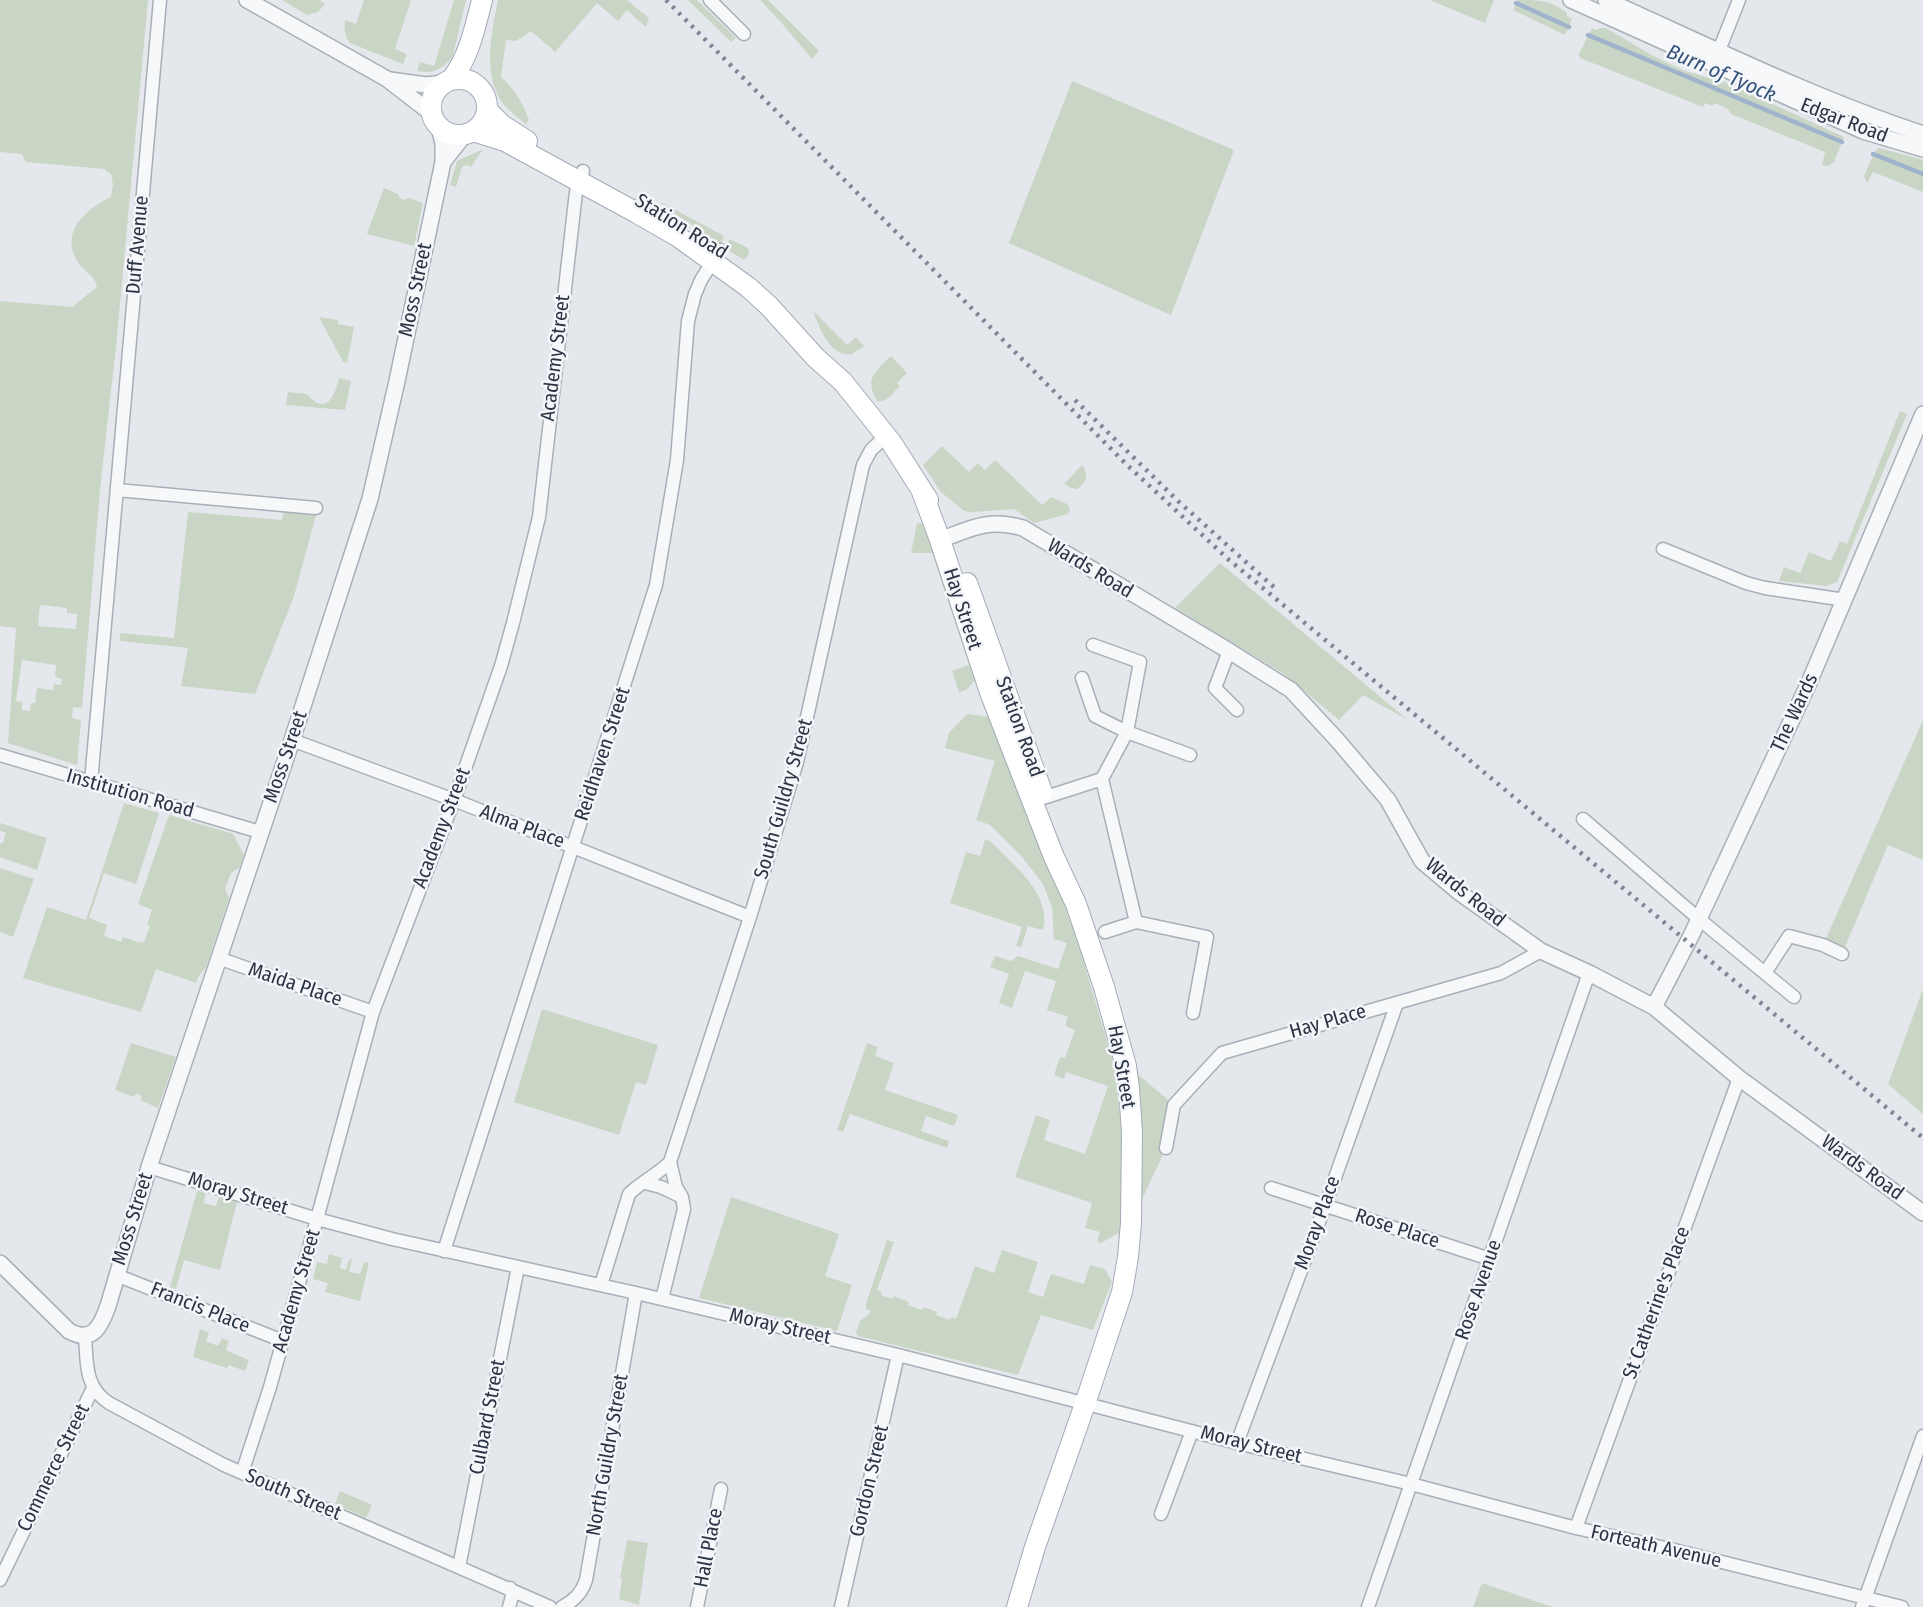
<!DOCTYPE html>
<html>
<head>
<meta charset="utf-8">
<style>
	body { margin:0 }
	canvas { display:block; background:#e4e7ec }
</style>
</head>
<body>
<canvas width="1923" height="1607"></canvas>
<script>
const ctx = document.querySelector('canvas').getContext('2d');
ctx.lineJoin = 'round';
function fillPath(path, color) { ctx.fillStyle = color; ctx.fill(path, 'evenodd'); }
function trace(path, color, width, dash) { ctx.strokeStyle = color; ctx.lineWidth = width; ctx.lineCap = dash ? 'butt' : 'round'; ctx.setLineDash(dash || []); ctx.stroke(path); }
function drawText(font, color, halo, rows, align = 'center') {
  ctx.font = font + ' "Fira Sans Condensed",sans-serif'; ctx.lineWidth = 5; ctx.setLineDash([]); ctx.textBaseline = 'middle'; ctx.strokeStyle = halo; ctx.fillStyle = color; for (const [text, x, y, turn = 0] of rows) {
    ctx.save(); ctx.translate(x, y); ctx.rotate((+turn || 0) * Math.PI / 180); ctx.textAlign = isNaN(turn) ? turn : align; if (halo) ctx.strokeText(text, 0, 0); ctx.fillText(text, 0, 0); ctx.restore();
  }
}
fillPath(new Path2D(`
	M0,0h148l-32,347 -16,142 -18,219 -9,-1 -1,11 9,2 -4,45 -69,-22 8,-115 -16,-2v-325l72,6 25,-20c-3,-12 -8,-12 -16,-21 -24,-30 2,-56 30,-69l2,-12 -2,-11 -7,-5 -78,-7 -4,-8 -22,-2zM40,605l27,3v5l10,1 -1,15 -38,-3zM22,660l34,5 -1,12 7,2 -1,6 -7,-1 -1,6 -16,-2 -2,15h-4l-1,8 -8,-1v-8l-6,-1z
	M282,0h37l6,4 -7,8 -11,3z
	M364,0h47l-16,49 12,5 -4,10 -53,-21c-6,-8 -6,-15 -5,-23l11,4z
	M454,0h12l-13,55c-8,13 -20,20 -36,16l3,-9 14,4z
	M498,0h129l22,18 -3,9 -19,-17 -9,11 -21,-18 -42,49 -24,-21 -15,10 -10,-1 -5,37c14,13 22,25 28,43l-3,4c-8,-7 -18,-13 -24,-22 -20,-29 -10,-71 -4,-102z
	M688,0h9l39,38 -5,4z
	M760,0h8l51,51 -7,8 -32,-38z
	M1430,0h64l-9,23z
	M1518,0c20,0 33,0 49,13v3l5,3 -7,16 -52,-25z
	M1592,28l4,2 5,-2h5l49,29 30,14 42,12 117,54 -10,25 -6,4 -6,-1 3,-13 -94,-38 -3,-5 -13,-6 -2,3 -8,-3 -2,4 -123,-49 -1,-4z
	M1072,81l162,69 -63,165 -162,-72z
	M1879,148l44,12v32l-50,-20 -5,10 -2,-1 -2,-5 11,-25z
	M483,149l-12,18 -4,-2 -5,2 -6,20 -6,-2 7,-24z
	M384,188l14,6 2,4 4,2 5,-2 14,5 -9,43 -47,-12z
	M661,202l63,34 -3,9 -30,-21 -26,-16z
	M729,240h3l16,8 1,6 -5,6 -19,-12z
	M813,311l34,34 9,-8 8,9 -12,8c-23,3 -32,-26 -39,-43z
	M319,317l19,3v4l16,3 -7,36 -4,-1z
	M891,356l16,17 -10,10 3,3c-7,6 -13,17 -23,15 -13,-23 -2,-29 14,-45z
	M339,378l12,3 -6,29 -59,-5 2,-13 19,2c19,22 27,4 32,-16z
	M1900,411l7,3 -70,168 -10,4 -48,-5 5,-14 16,6 9,-21 22,9 9,-20 7,3z
	M942,446l27,26 9,-9 7,7 10,-10 47,45 9,-8 16,7 3,6 -2,4 -34,9 -20,-14 -42,3 -8,-1 -23,-19 -18,-27z
	M1082,465c7,10 5,17 -5,24l-6,-1 -7,-4z
	M284,511l32,4 -22,81 -39,98 -74,-8 7,-38 -68,-7v-8l54,5 14,-126 94,8z
	M917,523l7,1 53,154 -11,12 -7,2 -7,-21 17,-6 -37,-112h-21z
	M1220,563l188,157 -45,-25 -24,25 -55,-46 -109,-66z
	M967,714l24,3 36,88 50,134 37,126 9,72 -1,94 -21,12 -4,-1 3,-10 -15,-4 7,-25 -77,-26 21,-62 14,5 -6,20 41,14 23,-68 -42,-14 -2,7 -10,-4 6,-18 5,1 10,-28 -10,-4 3,-9 -21,-7 9,-29 -31,-10 -13,37 -13,-5 10,-29 -19,-7 5,-11 16,5 7,-5 40,13 9,-26 -13,-4 -2,-32 -9,-23 -20,-26 -33,-33 -14,-5 19,-59 -50,-13 4,-15z
	M1923,720v140l-35,-15 -46,109 -19,-9z
	M124,803l35,10 -23,71 -32,-11 -15,45 18,7 -3,11 17,6 2,-5 17,6 1,-2 3,1 6,-16 -3,-1 5,-15 -14,-6 31,-89 64,19 11,21 -5,13 -8,5 -6,16 4,9 -23,69 -8,10 -2,6 -40,-14 -15,43 -118,-34 24,-71 39,13z
	M0,823l47,15 -10,32 -37,-13v-14h3l3,-10 -6,-2z
	M985,839l5,2c22,22 63,54 53,89l-15,-4 -7,21 -5,-1 6,-19 -72,-24 16,-51 14,4z
	M0,868l34,11 -21,58 -13,-5z
	M1923,989v125l-35,-30z
	M542,1009l116,36 -12,40 -10,-3 -17,53 -105,-33z
	M131,1043l45,14 -18,51 -18,-8 2,-4 -6,-3 -2,4 -19,-7z
	M867,1043l11,4 -3,9 19,7 -9,27 73,25 -4,11 -28,-10 -5,15 28,10 -2,7 -97,-34 -7,18 -6,-2z
	M1128,1066l46,39 -8,43 -35,75z
	M197,1191l9,2 -3,10 13,3 3,-9 18,5 -17,68 -36,-10 -8,29 -6,-2z
	M731,1197l108,37 -14,42 27,9 -15,46 -138,-33z
	M887,1240l7,2 -17,48 5,2 -1,3 11,4 2,-3 15,6 -1,3 14,5 2,-3 13,5 -1,3 14,5 2,-3 4,2 19,-53 19,7 8,-23 36,12 -10,30 15,5 8,-23 33,10 6,-19 15,4 7,13 -19,48 -52,-15 -23,60 -160,-39 -2,-3 4,-12 9,-7 2,-3 -5,-2v-5z
	M329,1254l13,4 -2,10 6,2 3,-10 3,-1 -3,13 11,2 4,-12 5,1 -9,38 -35,-9 3,-9 -15,-4 4,-17 10,2z
	M200,1329l9,4 -3,8 12,5 4,-8 7,3 -3,9 23,10 -4,11 -16,-6 -2,3 -34,-11z
	M340,1491l32,14 -6,13 -31,-14z
	M627,1540l21,3 -9,62 -20,-6 3,-20 -2,-1z
	M1482,1583l71,24h-80z`), '#c9d6c5');
trace(new Path2D(`
	M1516,3l53,24
	M1588,35l254,107
	M1873,154l50,20`), '#9fb4cc', 4.5);
const minor = new Path2D(`
	M710,0l34,34
	M1716,58l23,-58
	M117,490l199,18
	M1663,549l83,34 19,5 80,12
	M1093,645l47,17 -13,70 -25,47
	M1229,651l-14,37 22,22
	M1082,678l13,38 32,16 63,23
	M292,740l162,60 296,117
	M0,755l260,77
	M91,782l69,-782
	M1037,800l65,-21 34,143
	M1583,819l116,100 95,78
	M1105,932l31,-10 71,15 -14,76
	M218,958l155,54
	M1765,973l24,-37 34,9 19,9
	M1166,1148l8,-43 48,-52 279,-80 40,-22
	M149,1167l168,52 75,20 244,54 262,62 339,88 174,41 165,44 98,22 228,57
	M645,1183l16,4 21,10
	M1271,1188l219,71
	M444,1251l212,-666 21,-125 11,-139 7,-27 6,-14 19,-30
	M116,1275l167,66
	M601,1285l28,-91c12,-12 28,-19 41,-32l80,-245 47,-155 66,-297 8,-15 15,-14
	M662,1299l22,-90 -2,-12 -6,-10 -6,-25
	M85,1336c2,26 -1,51 24,67l115,62 326,142
	M1237,1443l88,-237 72,-203
	M242,1473l28,-86 47,-168 56,-207 81,-212 47,-134 12,-43 26,-106 37,-325 7,-21
	M1161,1514l31,-83
	M1576,1528l163,-450
	M459,1567l59,-300
	M0,1580l93,-192
	M509,1607l3,-11 -2,-8
	M562,1607c12,-6 20,-14 24,-27l50,-287
	M697,1607l24,-118
	M841,1607l57,-252
	M1368,1607l221,-634
	M1862,1607l61,-171`);
const tertiary = new Path2D(`
	M247,0l140,79 44,34
	M1571,0l292,131 60,18
	M1606,0c105,47 208,98 317,134
	M390,80l36,5 17,-2
	M443,162l22,-28
	M940,540c32,-12 48,-22 83,-12l206,123 62,39 48,52 49,58 34,61 38,32 81,58 48,22 65,34 85,71 184,135
	M1654,1007l37,-71 117,-251 115,-271
	M0,1263l69,68c24,13 32,-5 39,-25l41,-139 143,-427 78,-241 27,-118 46,-219v-19l-4,-15`);
const primary = new Path2D(`
	M431 107a28 28 0 1 1 56 0a28 28 0 1 1-56 0Z
	M451,80c18,-23 24,-52 31,-80
	M487,110l15,15 25,16
	M473,131l32,10 132,72 40,23 71,51 21,19 47,52 27,24 48,60 37,58
	M921,489l19,51 51,155 63,162 22,47 28,83 22,79 3,22 3,45 -1,90 -3,34 -6,35 -37,112 -50,143 -18,60
	M967,583l75,209`);
trace(minor, '#a9aeb7', 15);
trace(tertiary, '#a9aeb7', 18);
trace(primary, '#a3abb8', 22);
trace(minor, '#f7f8fa', 12);
trace(tertiary, '#f7f8fa', 15);
trace(primary, '#fff', 20);
trace(new Path2D(`
	M666,0l460,464 102,95 695,579
	M1075,400l103,101 98,88`), '#7d8696', 4.5, [3, 6]);
drawText('20px', '#2b3445', '#f4f6f9', [
	["Edgar Road",1844,121,21],
	["Station Road",681,227,32],
	["Duff Avenue",138,245,-85],
	["Moss Street",416,290,-78],
	["Academy Street",556,358,-83],
	["Wards Road",1090,569,31],
	["Hay Street",962,609,72],
	["The Wards",1795,713,-65],
	["Station Road",1019,727,70],
	["Reidhaven Street",603,754,-72],
	["Moss Street",286,757,-71],
	["Institution Road",130,794,16],
	["South Guildry Street",784,799,-74],
	["Alma Place",522,827,21],
	["Academy Street",442,828,-69],
	["Wards Road",1465,893,39],
	["Maida Place",295,985,19],
	["Hay Place",1328,1022,-16],
	["Hay Street",1121,1067,80],
	["Wards Road",1862,1168,36],
	["Moray Street",238,1194,17],
	["Moss Street",133,1219,-73],
	["Moray Place",1318,1223,-70],
	["Rose Place",1397,1229,18],
	["Rose Avenue",1479,1290,-71],
	["Academy Street",297,1291,-74],
	["St Catherine's Place",1657,1303,-70],
	["Francis Place",200,1308,22],
	["Moray Street",780,1327,13],
	["Culbard Street",488,1417,-79],
	["Moray Street",1251,1445,14],
	["North Guildry Street",608,1455,-80],
	["Commerce Street",54,1468,-64],
	["Gordon Street",870,1481,-77],
	["South Street",293,1495,23],
	["Forteath Avenue",1656,1547,13],
	["Hall Place",709,1548,-79]
]);
drawText('italic 21px', '#34527a', '#f4f6f9', [
	["Burn of Tyock",1721,74,23]
]);
</script>
</body>
</html>
